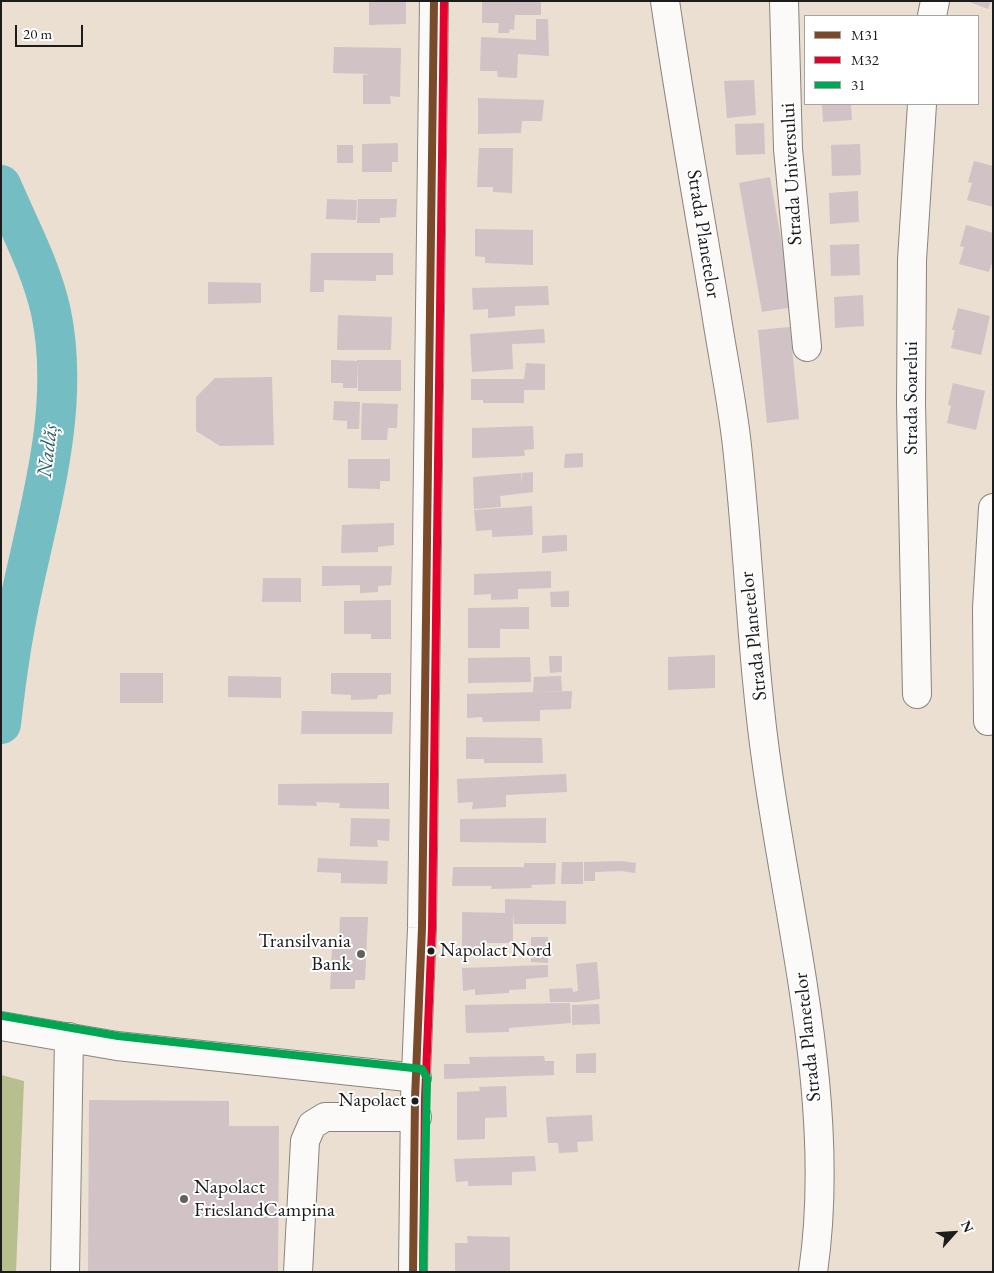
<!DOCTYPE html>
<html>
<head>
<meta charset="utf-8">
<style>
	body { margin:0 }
	#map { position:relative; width:994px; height:1273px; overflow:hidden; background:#eadfd0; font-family:"EB Garamond",serif }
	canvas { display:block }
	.frame { position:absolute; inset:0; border:2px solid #1c1c1c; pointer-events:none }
	.legend { position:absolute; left:804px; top:15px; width:175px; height:90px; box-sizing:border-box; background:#fff; border:1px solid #a4a4a4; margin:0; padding:6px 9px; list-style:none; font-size:15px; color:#1c1c1c }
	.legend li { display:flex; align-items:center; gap:10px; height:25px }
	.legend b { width:25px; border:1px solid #a4a4a4 }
	.north { position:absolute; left:929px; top:1208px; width:50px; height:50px; -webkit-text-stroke:4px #fff; paint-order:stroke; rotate:64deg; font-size:14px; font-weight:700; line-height:20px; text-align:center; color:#1c1c1c }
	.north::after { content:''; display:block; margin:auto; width:18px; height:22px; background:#1c1c1c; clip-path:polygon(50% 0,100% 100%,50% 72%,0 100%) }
	.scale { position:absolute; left:15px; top:25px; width:68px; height:22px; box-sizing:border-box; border:2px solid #1c1c1c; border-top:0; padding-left:6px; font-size:15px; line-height:18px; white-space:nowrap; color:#1c1c1c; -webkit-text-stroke:4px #fff; paint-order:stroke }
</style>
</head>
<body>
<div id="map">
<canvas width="994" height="1273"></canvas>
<div class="frame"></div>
<ul class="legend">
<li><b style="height:6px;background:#7a4b2a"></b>M31</li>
<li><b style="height:6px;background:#e4002b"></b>M32</li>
<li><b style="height:6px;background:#00a651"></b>31</li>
</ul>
<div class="north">N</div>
<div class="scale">20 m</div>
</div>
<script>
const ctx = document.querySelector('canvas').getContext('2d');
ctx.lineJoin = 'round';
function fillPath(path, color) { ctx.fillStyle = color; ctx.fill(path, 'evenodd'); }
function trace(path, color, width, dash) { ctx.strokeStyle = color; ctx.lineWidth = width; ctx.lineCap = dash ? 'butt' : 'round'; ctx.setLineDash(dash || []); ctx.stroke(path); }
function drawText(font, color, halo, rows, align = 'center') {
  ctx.font = font + ' "EB Garamond",serif'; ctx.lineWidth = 4; ctx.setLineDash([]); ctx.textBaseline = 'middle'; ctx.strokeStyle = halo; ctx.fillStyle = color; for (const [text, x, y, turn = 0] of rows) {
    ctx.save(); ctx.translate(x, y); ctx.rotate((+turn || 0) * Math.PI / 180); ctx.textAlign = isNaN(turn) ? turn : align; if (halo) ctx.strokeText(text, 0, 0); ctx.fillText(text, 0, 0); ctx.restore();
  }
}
fillPath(new Path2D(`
	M1,1075l23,6 -8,191h-15z`), '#b6bf8d');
trace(new Path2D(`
	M1,185c18,42 40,82 50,127 21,101 -15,205 -34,303 -7,36 -12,73 -16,109`), '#74bdc3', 40);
fillPath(new Path2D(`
	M369,1h37v23l-37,1z
	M482,1h59v14h-26l-1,15 -4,-1 -1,4h-11l1,-10h-17z
	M967,1h24l-3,8z
	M536,19h12l1,37 -31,-2 -1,24 -19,-1 -1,-6h-17l1,-34 55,3z
	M334,47l67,1 -1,49 -10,-1 1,8h-28v-29l8,-1 -38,-1z
	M754,80l2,35 -29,3 -3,-37z
	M478,98l66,2 -2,21h-20l-1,12 -43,1z
	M822,104h29l1,16 -29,2z
	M764,123l1,31 -29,1 -1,-31z
	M398,143v19h-6v10h-30v-28z
	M860,144l1,31 -29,1 -1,-31z
	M337,145h16v18h-16z
	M479,148h34l-1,45 -19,-1v-5h-16z
	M974,161l19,5v41l-26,-7 5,-17 -4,-1z
	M770,177l23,130 -31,5 -23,-129z
	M858,191l1,31 -29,2 -1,-31z
	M327,199l30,1 -1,20 -30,-1z
	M358,199h39l-1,18 -16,1v5h-23z
	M966,225l27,8v26l-4,13 -30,-8 5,-17 -4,-1z
	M475,229l58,1v35l-48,-2v-6l-10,-1z
	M859,244l1,31 -29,1 -1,-31z
	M311,253h82v22h-17v6l-52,-1v12h-14z
	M208,282l53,1v20l-53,1z
	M548,286l1,19 -34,1v10l-27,2v-9l-15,1 -1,-22z
	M863,295l1,31 -29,2 -1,-31z
	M958,308l32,8 -9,39 -30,-7 4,-18h-3z
	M338,315l54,2 -1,33h-54z
	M790,327l9,92 -32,4 -9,-93z
	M544,329l1,14 -33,1 1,25 -41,3 -2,-38z
	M331,360l26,1v27h-14v-5h-12z
	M357,360h44v31h-43z
	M526,363l19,1v26h-21v13h-41v-3h-12v-21h53z
	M272,377l2,68 -54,1 -24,-15v-34l19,-19z
	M953,383l32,8 -9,39 -29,-7 4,-17 -3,-1z
	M334,401l26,1 -1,27h-12v-8l-14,-1z
	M362,403l36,1 -1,24h-9l-1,12h-26z
	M533,426l1,23 -10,1 1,6 -53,2v-30z
	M583,453v14l-19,1 1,-14z
	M348,459h42v22h-10v8l-32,-1z
	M533,472v20l-33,4 1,11 -27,2 -1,-32 48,-4 1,11v-11z
	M532,506l1,29 -41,2v-7l-16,1 -2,-21z
	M394,523v22l-16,2v5l-37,1 1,-28z
	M567,535v16l-25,2v-17z
	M322,566h70l-1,19 -13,1v6l-18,1v-8l-38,1z
	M551,571v17l-33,1v10l-27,1v-6l-17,1v-21z
	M263,578h38v24h-39z
	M569,591v16h-18l-1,-15z
	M391,600v39h-20v-5h-27v-33z
	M529,607v22h-29v19h-32v-40z
	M715,655v33l-47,2v-33z
	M549,656h13v16l-12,1z
	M530,657l1,25 -63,1v-25z
	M120,673h43v30h-43z
	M331,673h60v21l-13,1 -1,4 -26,1v-5l-20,-1z
	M228,676l53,1v21l-53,-1z
	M561,676l1,15 -29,1 1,-15z
	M572,691l-1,18 -31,1v11l-57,1 -1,-5 -15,1v-24z
	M302,711l91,1 -1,22h-91z
	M466,737l76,1 1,25h-59v-4h-18z
	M566,774l1,18 -61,3v12l-34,2 1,-7 -15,1 -1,-24z
	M389,783v26l-50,-1 1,-5 -24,-1 1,4 -39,-1v-21z
	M351,818l39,1 -1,22 -12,-1 1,7 -28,-1z
	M546,818v25l-86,-1v-23z
	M318,858l70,3 -1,23 -46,-1v-10l-24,-1z
	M621,861l15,2 -1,10 -14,-2 -26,1v9h-11v-19z
	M562,862h21v22h-22z
	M524,863h32l-1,21 -24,1 1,3 -41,1 1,-3h-40l1,-19h71z
	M505,899l61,2v23h-52l-1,-11v30h-32v10h-19v-41l43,1z
	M340,917h28l-3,63h-10v9h-25l2,-40 7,-1z
	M531,937h17v26l-17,-1z
	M597,962l3,37 -22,3h-28l-1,-13 23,-1 1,4 5,-1 -2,-27z
	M548,965v12l-22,2v10l-17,1v3l-34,2v-6l-12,2 -1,-23z
	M570,1003l1,20 -62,5v4l-43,1 -1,-28z
	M599,1004l1,20 -28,1v-20z
	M596,1053v20h-20v-19z
	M544,1056l1,5h9v14l-110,4v-15h26l-1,-7z
	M506,1086l1,31 -22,1v21l-28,1v-48l23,-1 -1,-4z
	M89,1100l140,1v25h50l-1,146h-190z
	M592,1115l1,26 -16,1 1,10 -19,1 -1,-10h-10l-2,-26z
	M535,1156l1,15 -24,1v13l-44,1v-5l-12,1 -2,-23z
	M467,1236l43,1v35h-55v-29h13z`), '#d1c2c6');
const minor = new Path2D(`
	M665,1c15,102 33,204 50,305 7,47 17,94 22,140 12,109 15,219 31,327 23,161 69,336 45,499
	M784,1l4,148 19,198
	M932,16l3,-15
	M917,694l-6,-291 1,-143 10,-156
	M988,721l-1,-113 6,-100
	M1,1026l116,20 300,32
	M65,1272l4,-235
	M298,1272l7,-131 7,-16 13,-8h92`);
const major = new Path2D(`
	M413,1272l2,-173 7,-171 12,-927`);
trace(minor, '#89847c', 30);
trace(major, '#89847c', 30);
trace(minor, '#fcfaf8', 28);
trace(major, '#fcfaf8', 28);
trace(new Path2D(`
	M413,1272l2,-173 7,-171 12,-927`), '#7a4b2a', 8);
trace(new Path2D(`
	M423,1272l2,-173 7,-171 12,-927`), '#e4002b', 8);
trace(new Path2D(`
	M3,1016l115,20 304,33 5,9 -4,194`), '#00a651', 8);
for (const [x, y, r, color] of [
	[431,951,4.5,"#1c1c1c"],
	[361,954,5,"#64605b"],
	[415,1101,4.5,"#1c1c1c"],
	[184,1199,5,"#64605b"]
]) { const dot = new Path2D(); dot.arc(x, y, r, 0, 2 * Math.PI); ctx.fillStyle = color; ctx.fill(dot); trace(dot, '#fff', 2); }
drawText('19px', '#1c1c1c', '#fff', [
	["Napolact Nord",440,951],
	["Napolact",406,1101,"right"]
], 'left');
drawText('20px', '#1c1c1c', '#fff', [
	["Strada Universului",792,174,-93],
	["Strada Planetelor",703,234,81],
	["Strada Soarelui",912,398,-90],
	["Strada Planetelor",754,636,-96],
	["Strada Planetelor",808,1037,-96]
]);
drawText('20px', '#1c1c1c', '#fff', [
	["Transilvania",351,942],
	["Bank",351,965],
	["Napolact",194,1188,"left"],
	["FrieslandCampina",194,1211,"left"]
], 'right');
drawText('italic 21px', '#2d5e65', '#fff', [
	["Nadăș",48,451,-83]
]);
</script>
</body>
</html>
